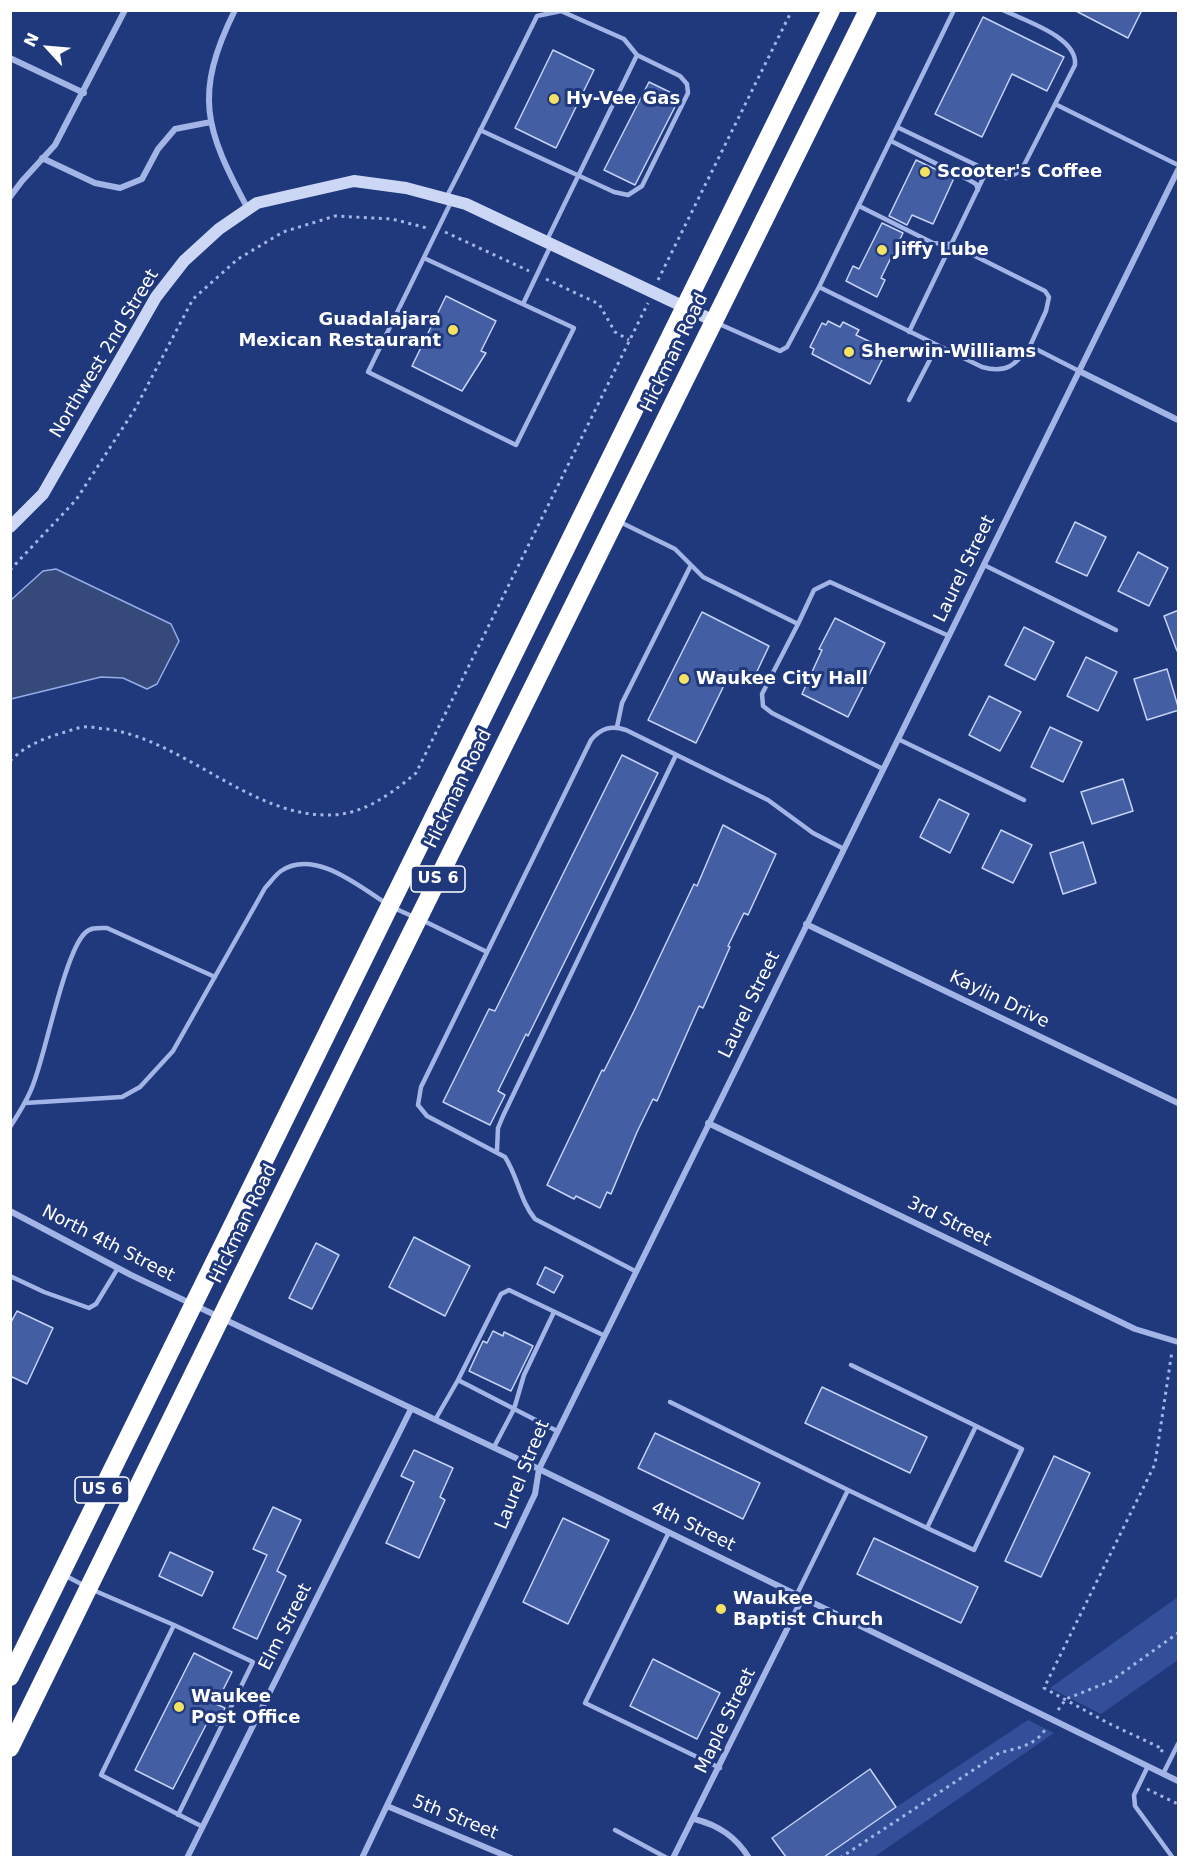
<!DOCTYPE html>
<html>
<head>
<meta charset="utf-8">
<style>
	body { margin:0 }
	#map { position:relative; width:1189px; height:1868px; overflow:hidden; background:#20387c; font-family:"DejaVu Sans",sans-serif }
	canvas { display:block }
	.frame { position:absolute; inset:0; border:12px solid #fff; pointer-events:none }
	.north { position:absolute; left:18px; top:18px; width:60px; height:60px; -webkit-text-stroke:4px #20387c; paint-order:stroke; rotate:296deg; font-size:16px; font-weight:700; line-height:24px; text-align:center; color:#fff }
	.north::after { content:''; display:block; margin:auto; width:21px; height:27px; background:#fff; clip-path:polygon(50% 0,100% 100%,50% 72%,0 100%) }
</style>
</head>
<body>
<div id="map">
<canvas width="1189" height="1868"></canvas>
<div class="frame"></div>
<div class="north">N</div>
</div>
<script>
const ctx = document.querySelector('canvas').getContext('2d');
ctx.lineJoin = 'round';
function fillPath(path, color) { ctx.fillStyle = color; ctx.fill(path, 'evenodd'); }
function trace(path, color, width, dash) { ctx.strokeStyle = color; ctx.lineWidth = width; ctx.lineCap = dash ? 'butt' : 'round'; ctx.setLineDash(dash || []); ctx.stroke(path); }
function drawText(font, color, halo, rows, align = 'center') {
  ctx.font = font + ' "DejaVu Sans",sans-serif'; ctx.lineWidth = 6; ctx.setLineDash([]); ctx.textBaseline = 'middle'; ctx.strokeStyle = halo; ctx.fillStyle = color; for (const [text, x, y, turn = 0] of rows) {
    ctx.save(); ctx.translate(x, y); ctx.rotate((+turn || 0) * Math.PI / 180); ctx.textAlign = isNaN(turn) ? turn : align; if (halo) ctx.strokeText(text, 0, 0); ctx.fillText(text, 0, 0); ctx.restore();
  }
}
fillPath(new Path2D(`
	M1178,1597v63l-77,54 -51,-26z
	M1028,1720l26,13 -180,124 -55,1z`), '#334f9a');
const water = new Path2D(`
	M56,569l115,55 8,17 -22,43 -10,5 -24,-11 -22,-1 -90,22v-99l32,-29z`);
fillPath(water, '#36497b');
trace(water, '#96ade8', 1.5);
const building = new Path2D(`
	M1074,10h68l-14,28z
	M983,17l81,40 -17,34 -35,-17 -30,63 -47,-23z
	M553,50l41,20 -38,78 -41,-20z
	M649,82l31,15 -45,88 -31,-15z
	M916,160l38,18 -21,46 -21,-9 -5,10 -18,-9z
	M882,223l21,10 -22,45 4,2 -8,17 -31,-16 7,-15 6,3z
	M446,296l50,25 -15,30 5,2 -24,38 -50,-25z
	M828,321l12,6 3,-5 16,8 -3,5 31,15 -17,34 -58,-30 2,-5 -4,-2 12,-24 4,2z
	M1075,522l31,15 -19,39 -31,-14z
	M1138,552l30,16 -19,38 -31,-15z
	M1179,610v40l-2,1 -13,-35z
	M702,612l67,34 -17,36 -21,-11 -35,72 -48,-23z
	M835,618l50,25 -37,74 -46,-23 20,-44 -3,-1z
	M1024,627l30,15 -19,38 -30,-15z
	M1086,657l31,15 -19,39 -31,-15z
	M1167,669l12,41 -32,10 -13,-41z
	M989,696l32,16 -21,39 -31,-16z
	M1050,727l32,15 -19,40 -32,-15z
	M622,755l36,18 -130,263 -2,-2 -28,57 7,4 -15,30 -47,-23 46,-93 6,2z
	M1123,779l10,32 -41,13 -11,-32z
	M939,799l30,15 -19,39 -30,-16z
	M723,825l53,29 -28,61 -4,-2 -16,33 2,1 -27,61 -4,-2 -42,95 -4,-2 -16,33 -26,62 -4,-2 -7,16 -24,-12 -2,3 -27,-14 55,-115 2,1 30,-60 60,-127 3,2z
	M1001,830l31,15 -19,38 -31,-15z
	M1083,842l13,41 -33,11 -13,-41z
	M414,1237l56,29 -25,50 -56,-29z
	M316,1243l23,12 -27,54 -23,-11z
	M545,1267l18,9 -9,17 -17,-9z
	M17,1311l36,17 -26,56 -17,-8v-52z
	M493,1331l10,5 1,-4 29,14 -22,45 -42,-20 14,-30 4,2z
	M822,1387l105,50 -17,36 -105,-50z
	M655,1433l105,50 -17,36 -105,-51z
	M414,1450l39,18 -13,29 5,3 -26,58 -33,-15 28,-61 -13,-6z
	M1054,1456l36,17 -49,104 -36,-16z
	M273,1507l28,13 -24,51 9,5 -29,63 -24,-11 34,-73 -14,-6z
	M563,1518l46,22 -41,84 -45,-22z
	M874,1538l104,49 -17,36 -104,-49z
	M170,1552l43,20 -11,24 -43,-20z
	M194,1653l38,19 -16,32 9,4 -8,17 -9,-4 -35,68 -38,-19z
	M653,1659l67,34 -23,46 -67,-33z
	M870,1769l26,38 -72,50h-38l-14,-19z`);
fillPath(building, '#445ea3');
trace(building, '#c5d3f5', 1.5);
trace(new Path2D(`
	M445,232l84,39
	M546,279l53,25 16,28 14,8
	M658,280l134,-270
	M10,570l66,-70 59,-91 58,-110 45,-40 45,-27 52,-16 57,3 35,9
	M10,761c15,-15 32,-22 52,-28 7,-2 14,-5 22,-6 7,-1 15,2 23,2 76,11 142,86 220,86 35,1 64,-21 89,-42l232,-470
	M1058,1710l8,-11 45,-18 67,-48
	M1161,1752l2,-3 -55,-26 -64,-35 111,-224 17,-113
	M1147,1789l31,15
	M840,1858l159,-105c18,-5 37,-7 47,-25`), '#a2b5e6', 3, [3, 4.5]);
trace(new Path2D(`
	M1055,104l123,61
	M897,127l102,49 8,2 14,-7 54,-106c3,-28 -50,-44 -72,-55
	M891,141l78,39 7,4 2,6
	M446,198c31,-60 61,-121 91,-182l24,-5 63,28 13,16 43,21 7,8 1,9 -46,93 -14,9 -14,-3 -134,-62
	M859,206l74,37 18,1 94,47 4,6 -3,14 -16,35
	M547,240l90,-185
	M424,258l150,70 -58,117 -148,-73 84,-172
	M819,287l135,-277
	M523,304l28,-59
	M717,323l63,28 7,-4 32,-60 163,80c25,7 33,-2 48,-21l49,25
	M909,332l78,-162
	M909,400l28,-54
	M618,521l57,28 28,28 95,47 16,-34 16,-8 119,54
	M984,565l132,65
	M798,624l-36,70 1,12 9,7 111,56
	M617,727l5,-24 69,-138
	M898,739l126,61
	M394,908l20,9
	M422,920l65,32
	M25,1103l97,-6 18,-10 33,-36 92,-163c5,-5 10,-13 16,-17 33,-23 79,16 106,33
	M10,1127c9,-14 19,-29 24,-45 12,-31 31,-130 51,-149 5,-6 14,-5 22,-5l108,49
	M497,1150l1,-22 5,-12 173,-361
	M635,1271l-100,-52c-15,-18 -17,-42 -30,-62l-78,-41 -9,-11 3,-18 170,-347c10,-12 20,-15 35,-10l142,70 45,33 31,16
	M10,1276l34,16 45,16 7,-4 22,-36
	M670,1402l178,88
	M435,1420l23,-40
	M557,1431l-99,-51 43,-86 8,-4 94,45
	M494,1447l20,-38 10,-34 30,-63
	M927,1528l47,22 48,-101 -46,-23
	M669,1532l-84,171 135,65
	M66,1576l19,10
	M93,1590l81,35 -73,150 102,52
	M797,1594l51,-104 79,38 49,-102 -125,-61
	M174,1625l79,37 -75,153
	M1148,1766l-14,29 1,11 38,52
	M1163,1774l15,-30
	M615,1830l52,28`), '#a2b5e6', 4.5);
trace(new Path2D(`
	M235,10c-42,85 -30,119 13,199
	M10,58l74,35
	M42,158l53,25 25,5 22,-9 16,-30 17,-20 36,-7
	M10,197l12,-16 33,-36 70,-135
	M1079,371l99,49
	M806,924l372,179
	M708,1123l427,206 43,13
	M10,1211l121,64 408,194 639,312
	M387,1806l124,52
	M694,1819c25,6 42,18 55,39
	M187,1858l224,-449
	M362,1858l173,-364 4,-25 10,-20 629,-1279
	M673,1858l130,-261`), '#a2b5e6', 6);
trace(new Path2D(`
	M10,527l33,-33 113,-197 28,-36 35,-32 38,-26 97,-22 52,7 60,16 248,117`), '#ccd7f5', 12);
trace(new Path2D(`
	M10,1677l821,-1667
	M10,1748l221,-451 637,-1287`), '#fff', 18);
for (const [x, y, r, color] of [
	[554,99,6,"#f4e363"],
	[925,172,6,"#f4e363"],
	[882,250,6,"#f4e363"],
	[453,330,6,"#f4e363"],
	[849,352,6,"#f4e363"],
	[684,679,6,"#f4e363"],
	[721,1609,6,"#f4e363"],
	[179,1707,6,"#f4e363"]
]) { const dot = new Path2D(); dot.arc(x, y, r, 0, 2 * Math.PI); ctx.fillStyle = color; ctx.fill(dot); trace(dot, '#20387c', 2); }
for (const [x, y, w] of [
	[438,879,54],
	[102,1490,54]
]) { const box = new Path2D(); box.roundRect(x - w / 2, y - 13, w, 26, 4.5); ctx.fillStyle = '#20387c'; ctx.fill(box); trace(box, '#fff', 1.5); }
drawText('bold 16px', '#fff', null, [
	["US 6",438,879],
	["US 6",102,1490]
]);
drawText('bold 18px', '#fff', '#20387c', [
	["Hy-Vee Gas",566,99],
	["Scooter's Coffee",937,172],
	["Jiffy Lube",894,250],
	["Guadalajara",441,320,"right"],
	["Mexican Restaurant",441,341,"right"],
	["Sherwin-Williams",861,352],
	["Waukee City Hall",696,679],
	["Waukee",733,1599],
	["Baptist Church",733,1620],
	["Waukee",191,1697],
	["Post Office",191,1718]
], 'left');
drawText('18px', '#fff', '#20387c', [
	["Hickman Road",675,353,-64],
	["Northwest 2nd Street",105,354,-59],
	["Laurel Street",965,569,-64],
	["Hickman Road",459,789,-64],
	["Kaylin Drive",999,1000,26],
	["Laurel Street",750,1005,-64],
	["3rd Street",949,1222,26],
	["Hickman Road",244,1224,-64],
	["North 4th Street",108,1244,27],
	["Laurel Street",523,1475,-68],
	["4th Street",693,1527,26],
	["Elm Street",286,1627,-63],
	["Maple Street",726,1721,-64],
	["5th Street",455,1818,22]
]);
</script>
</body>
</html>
